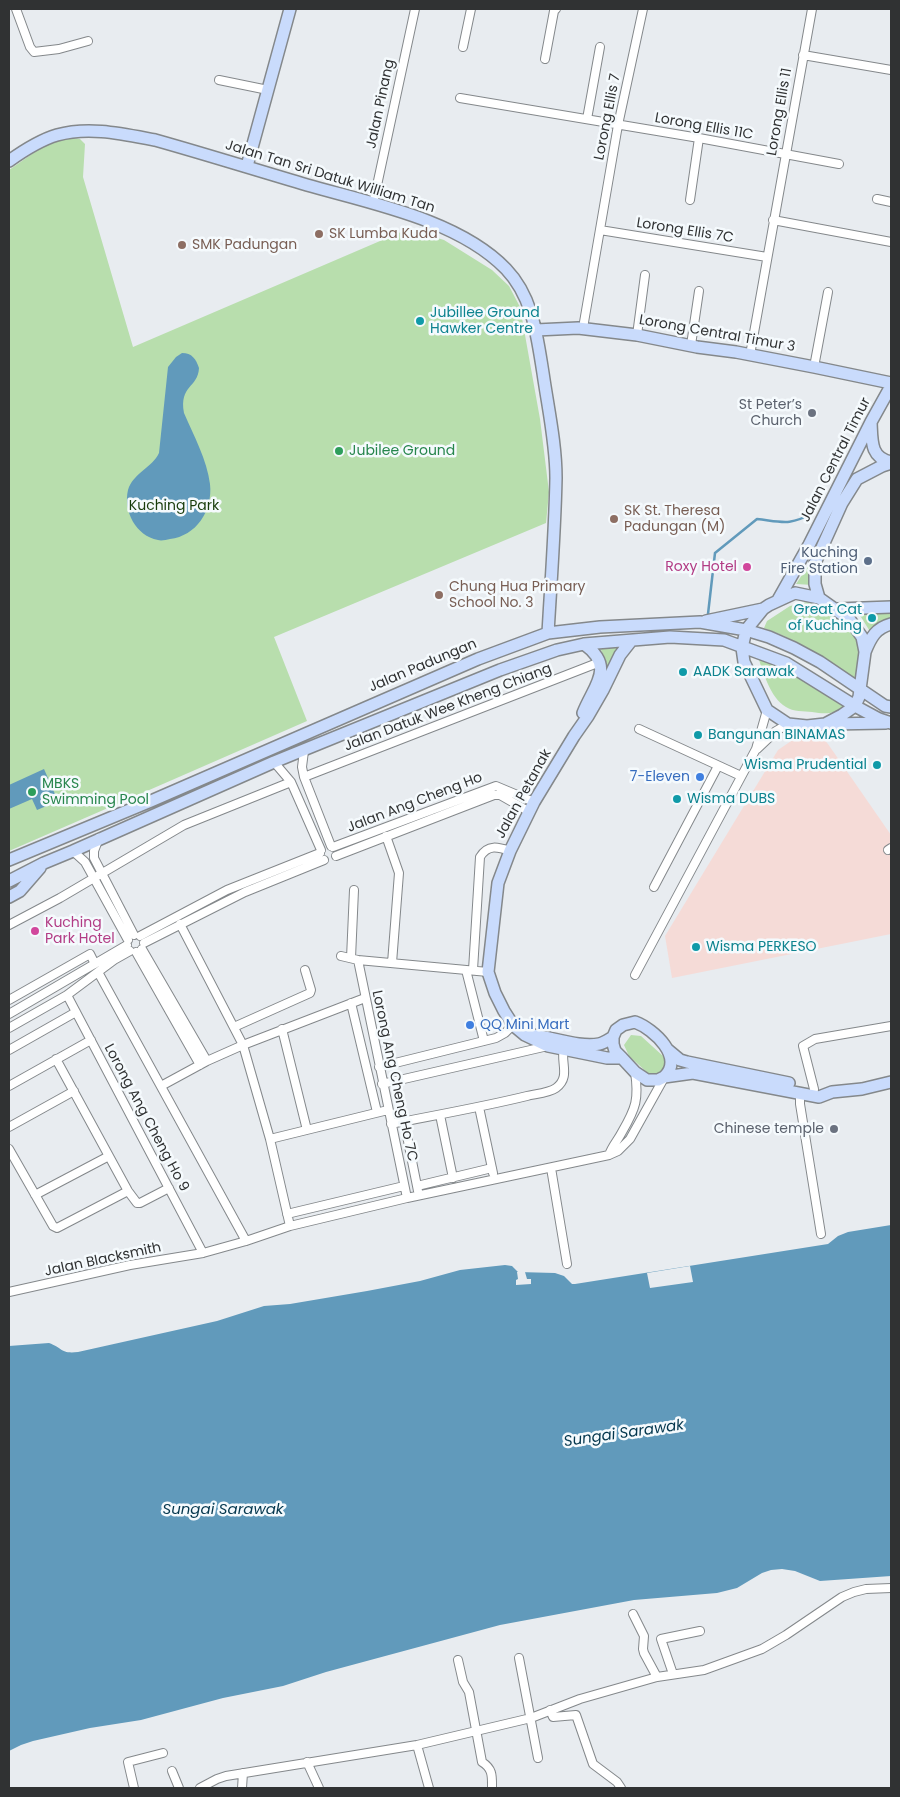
<!DOCTYPE html>
<html>
<head>
<meta charset="utf-8">
<style>
	body { margin:0 }
	#map { position:relative; width:900px; height:1797px; overflow:hidden; background:#e8ecf0; font-family:Poppins,sans-serif }
	canvas { display:block }
	.frame { position:absolute; inset:0; border:10px solid #303233; pointer-events:none }
</style>
</head>
<body>
<div id="map">
<canvas width="900" height="1797"></canvas>
<div class="frame"></div>
</div>
<script>
const ctx = document.querySelector('canvas').getContext('2d');
ctx.lineJoin = 'round';
function fillPath(path, color) { ctx.fillStyle = color; ctx.fill(path, 'evenodd'); }
function trace(path, color, width, dash) { ctx.strokeStyle = color; ctx.lineWidth = width; ctx.lineCap = dash ? 'butt' : 'round'; ctx.setLineDash(dash || []); ctx.stroke(path); }
function drawText(font, color, halo, rows, align = 'center') {
  ctx.font = font + ' Poppins,sans-serif'; ctx.lineWidth = 5; ctx.setLineDash([]); ctx.textBaseline = 'middle'; ctx.strokeStyle = halo; ctx.fillStyle = color; for (const [text, x, y, turn = 0] of rows) {
    ctx.save(); ctx.translate(x, y); ctx.rotate((+turn || 0) * Math.PI / 180); ctx.textAlign = isNaN(turn) ? turn : align; if (halo) ctx.strokeText(text, 0, 0); ctx.fillText(text, 0, 0); ctx.restore();
  }
}
fillPath(new Path2D(`
	M809,734l12,2 7,8 63,91v99l-219,44 -7,-42 113,-186 19,-13z`), '#f5dbd7');
fillPath(new Path2D(`
	M67,137l13,2 5,5 -2,33 50,170 275,-118 36,11 48,30 17,16 11,21 20,112 9,73 -3,31 -272,114 33,84c-99,43 -198,87 -298,130v-681l33,-23z
	M812,560l1,25 -17,-1z
	M807,602c11,3 46,26 50,36 5,13 1,30 0,43 -31,-23 -55,-39 -93,-53l3,-7 23,-15z
	M891,611v7l-20,15 -10,-16 -7,-5z
	M622,646l-13,27 -4,-15 -5,-10z
	M757,654l15,6 73,45c-10,10 -20,9 -33,7 -8,-1 -19,0 -26,-5 -16,-9 -23,-36 -29,-53z
	M631,1035l10,1 22,20c4,6 3,11 0,18l-13,1 -21,-19 -5,-11z`), '#b8dead');
fillPath(new Path2D(`
	M182,353c10,0 14,6 17,15 -1,20 -20,17 -15,45 10,23 23,47 26,71 3,27 -14,52 -40,55 -4,1 -9,2 -12,1 -22,-4 -35,-29 -30,-50 5,-17 24,-22 31,-37l9,-86 8,-10z
	M44,769l14,32 -21,9 -5,-11 -23,10v-24z
	M891,1225v351l-71,5 -25,-10 -13,-2 -11,1 -9,3 -25,15 -20,5 -83,7 -134,25 -174,47 -43,14 -60,12 -82,22 -51,8 -57,13 -12,4 -12,6v-405l40,-3c14,5 11,11 29,9l139,-31 47,-15 26,-2 77,-13 53,-10 40,-11 45,-5 7,1 6,6 37,1 9,3 8,8h3l253,-40 10,-8 10,-4z`), '#619abb');
fillPath(new Path2D(`
	M690,1266l3,16 -43,6 -3,-15z
	M517,1272h8l2,7h4v5l-15,1v-5l2,-1z`), '#e8ecf0');
trace(new Path2D(`
	M708,614l7,-61 42,-34c26,3 32,7 56,-6`), '#619abb', 2.5);
const street = new Path2D(`
	M16,9l14,38 4,5 25,-3 29,-8
	M463,47l8,-38
	M803,55l88,15
	M545,59l9,-48 2,-2
	M219,80l49,10
	M460,98l239,40 140,26
	M587,119l13,-72
	M877,199l14,3
	M690,200l9,-62
	M373,204l42,-195
	M773,220l118,22
	M600,230l167,27
	M583,328l35,-203 25,-116
	M637,335l8,-60
	M691,345l8,-54
	M750,355l62,-346
	M814,367l14,-75
	M639,729l102,47
	M757,749l19,-18 12,-7
	M304,751l-2,16 2,10 27,69
	M274,762l17,20 30,68
	M304,777l296,-115
	M386,836l13,37 -7,90
	M99,838l-5,13v7l40,77
	M333,847l163,-61 38,16
	M888,850l3,-2
	M73,851l12,11 43,78
	M336,856l158,-61h6l28,16
	M654,887l64,-121
	M180,924l63,121 27,94 20,87
	M9,925l51,-27 124,-73 107,-43
	M140,936l87,-46 93,-37
	M144,943l101,-51 79,-32
	M142,949l65,112
	M136,952l64,113
	M341,956l17,4 130,12
	M351,958l3,-68
	M358,960l49,238
	M466,970l18,71
	M473,970l7,-113c8,-13 18,-10 30,-6
	M98,972l148,269
	M635,975l121,-226 11,-39
	M67,995l136,258
	M9,1000l81,-46 5,10
	M351,1003l26,109
	M9,1014l118,-69
	M234,1027l76,-34 1,-3 -6,-20
	M9,1028l58,-33 47,-35 16,-9
	M282,1029l25,101
	M9,1050l67,-38
	M56,1059l72,132 9,12h3l29,-15
	M379,1067l117,-29 9,-5 8,-8
	M382,1084l166,-38
	M9,1086l82,-46
	M161,1086l46,-25 36,-16 122,-47
	M814,1089l-11,-43 12,-7 76,-13
	M800,1093v11l21,130
	M479,1107l14,66
	M440,1115l13,63
	M404,1121l14,70
	M391,1124c45,-9 91,-17 136,-28 8,-2 22,-3 29,-8 15,-11 4,-26 8,-39
	M9,1127l65,-36
	M270,1139l118,-29
	M9,1149l44,77 4,2 71,-37
	M609,1155c3,-9 9,-15 13,-23 14,-24 17,-33 13,-60
	M551,1168l16,96
	M417,1186l75,-18
	M35,1195l74,-39
	M287,1214l117,-28
	M9,1292l121,-27 73,-12 43,-12 44,-15 117,-28 202,-43 9,-4 12,-12 34,-61
	M633,1614l11,22 -1,13 1,4 13,24
	M519,1658l19,100
	M458,1660l5,22 6,10 13,70c11,7 10,14 10,26
	M673,1674l-12,-35 39,-8
	M550,1710l3,7 23,-2 17,49 24,18 4,6
	M417,1745l12,43
	M307,1762l12,26
	M172,1771l7,17
	M134,1788l-6,-26 35,-9
	M200,1788l17,-9 9,-3 191,-31 114,-27 49,-19 77,-22 47,-7 58,-21 24,-14 56,-38 12,-5 12,-3 25,-1
	M242,1788l1,-15`);
const secondary = new Path2D(`
	M9,161c14,-10 31,-21 48,-26 32,-9 66,-1 98,5 50,14 101,30 152,45 63,18 152,35 199,84 27,28 31,67 37,104 5,35 13,70 13,105 -1,52 -5,103 -8,155
	M247,166l43,-157
	M536,330l42,-2 59,7 60,12 39,5 78,15 77,16
	M871,422c1,18 -1,36 20,40
	M795,593l24,5 31,22 12,17 3,15 -6,45 -4,9 -13,9 -17,9 -18,2 -19,-2 -21,-14 -23,-48 -2,-14 4,-18 17,-21 6,-4z
	M819,598l-4,-14v-21l27,-60 15,-24 25,-13 9,-3
	M778,600l31,-55 62,-123 20,-36
	M837,609l54,-2
	M706,621l57,-12
	M865,652c6,-15 11,-24 26,-28
	M583,713c11,-28 33,-46 1,-69
	M830,724l56,-1
	M9,860l142,-59 327,-142 70,-26 52,-6 100,-5 46,8 23,7 25,11 26,14 65,44 6,1
	M9,881l35,-18 29,-12 201,-89 226,-92 57,-20 27,-6 86,-7 54,3 62,23 69,43 24,13 12,4
	M9,897l11,-6 20,-23
	M532,1035c20,2 48,13 67,9 5,-1 9,-4 14,-7
	M668,1050l12,10 7,2 102,21
	M622,1058h-15l-59,-12 -23,-11 -12,-10 -9,-14 -9,-18 -7,-21 10,-89 12,-32 24,-49 40,-66 14,-20 15,-26 17,-35 11,-14
	M664,1077c21,-19 -10,-48 -29,-55l-12,3 -7,5 -3,7v7l2,7 7,7 13,14 12,8h11l6,-3 29,-4 126,24 13,-5 30,-3 29,-7`);
trace(street, '#84888b', 10);
trace(secondary, '#84888b', 14);
trace(street, '#fff', 8);
trace(secondary, '#c9dbfc', 11);
for (const [x, y, r, color] of [
	[319,234,5,"#8d6e63"],
	[182,245,5,"#8d6e63"],
	[420,321,5,"#0f9aa8"],
	[812,413,5,"#6b7280"],
	[339,451,5,"#2e9e5b"],
	[614,519,5,"#8d6e63"],
	[868,561,5,"#5c6f8a"],
	[747,567,5,"#d1479c"],
	[439,595,5,"#8d6e63"],
	[872,618,5,"#0f9aa8"],
	[683,672,5,"#0f9aa8"],
	[698,735,5,"#0f9aa8"],
	[877,765,5,"#0f9aa8"],
	[700,777,5,"#3f7fe0"],
	[32,792,5,"#2e9e5b"],
	[677,799,5,"#0f9aa8"],
	[35,931,5,"#d1479c"],
	[696,947,5,"#0f9aa8"],
	[470,1025,5,"#3f7fe0"],
	[834,1129,5,"#6b7280"]
]) { const dot = new Path2D(); dot.arc(x, y, r, 0, 2 * Math.PI); ctx.fillStyle = color; ctx.fill(dot); trace(dot, '#f5fafd', 2); }
drawText('14px', '#303233', '#f5fafd', [
	["Jalan Pinang",381,104,-78],
	["Lorong Ellis 11",780,112,-80],
	["Lorong Ellis 7",608,117,-79],
	["Lorong Ellis 11C",704,127,10],
	["Jalan Tan Sri Datuk William Tan",330,177,17],
	["Lorong Ellis 7C",685,231,9],
	["Lorong Central Timur 3",717,334,10],
	["Jalan Central Timur",836,460,-63],
	["Jalan Padungan",423,666,-23],
	["Jalan Datuk Wee Kheng Chiang",448,708,-21],
	["Jalan Petanak",524,794,-61],
	["Jalan Ang Cheng Ho",415,803,-21],
	["Lorong Ang Cheng Ho 7C",394,1076,78],
	["Lorong Ang Cheng Ho 9",146,1118,62],
	["Jalan Blacksmith",103,1260,-12]
]);
drawText('14px', '#785e54', '#f5fafd', [
	["SK Lumba Kuda",329,234],
	["SMK Padungan",192,245],
	["SK St. Theresa",624,511],
	["Padungan (M)",624,527],
	["Chung Hua Primary",449,587],
	["School No. 3",449,603]
], 'left');
drawText('14px', '#0d838f', '#f5fafd', [
	["Jubillee Ground",430,313],
	["Hawker Centre",430,329],
	["Great Cat",862,610,"right"],
	["of Kuching",862,626,"right"],
	["AADK Sarawak",693,672],
	["Bangunan BINAMAS",708,735],
	["Wisma Prudential",867,765,"right"],
	["Wisma DUBS",687,799],
	["Wisma PERKESO",706,947]
], 'left');
drawText('14px', '#5b616d', '#f5fafd', [
	["St Peter’s",802,405],
	["Church",802,421],
	["Chinese temple",824,1129]
], 'right');
drawText('14px', '#27864d', '#f5fafd', [
	["Jubilee Ground",349,451],
	["MBKS",42,784],
	["Swimming Pool",42,800]
], 'left');
drawText('14px', '#183c0b', '#f5fafd', [
	["Kuching Park",174,506]
]);
drawText('14px', '#4e5e75', '#f5fafd', [
	["Kuching",858,553],
	["Fire Station",858,569]
], 'right');
drawText('14px', '#b23c85', '#f5fafd', [
	["Roxy Hotel",737,567],
	["Kuching",45,923,"left"],
	["Park Hotel",45,939,"left"]
], 'right');
drawText('14px', '#366cbe', '#f5fafd', [
	["7-Eleven",690,777],
	["QQ Mini Mart",480,1025,"left"]
], 'right');
drawText('italic 15px', '#03364d', '#f5fafd', [
	["Sungai Sarawak",624,1434,-8],
	["Sungai Sarawak",223,1510]
]);
</script>
</body>
</html>
